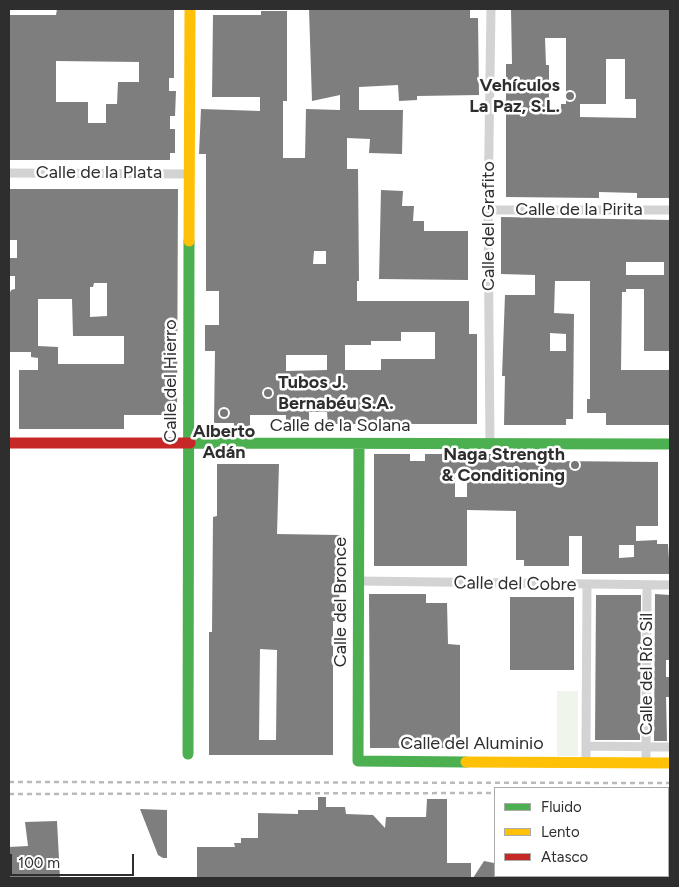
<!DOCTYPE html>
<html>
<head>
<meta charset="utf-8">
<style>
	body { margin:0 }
	#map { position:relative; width:679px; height:887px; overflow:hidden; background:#fff; font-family:Figtree,sans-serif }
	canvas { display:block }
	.frame { position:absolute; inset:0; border:10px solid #2e2e2e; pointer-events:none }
	.legend { position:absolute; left:494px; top:787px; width:175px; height:90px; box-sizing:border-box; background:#fff; border:1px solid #ababab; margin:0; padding:6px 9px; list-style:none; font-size:15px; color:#2e2e2e }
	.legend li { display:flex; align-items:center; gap:10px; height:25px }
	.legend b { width:25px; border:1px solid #ababab }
	.scale { position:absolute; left:10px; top:854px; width:124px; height:22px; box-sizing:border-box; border:2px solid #2e2e2e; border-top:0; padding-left:6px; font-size:15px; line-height:18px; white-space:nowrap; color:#2e2e2e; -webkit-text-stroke:4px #fff; paint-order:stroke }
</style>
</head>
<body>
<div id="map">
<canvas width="679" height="887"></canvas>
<div class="frame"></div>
<ul class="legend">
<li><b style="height:6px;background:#4caf50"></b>Fluido</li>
<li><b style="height:6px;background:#ffc107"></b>Lento</li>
<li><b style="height:6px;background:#c62828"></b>Atasco</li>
</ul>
<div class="scale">100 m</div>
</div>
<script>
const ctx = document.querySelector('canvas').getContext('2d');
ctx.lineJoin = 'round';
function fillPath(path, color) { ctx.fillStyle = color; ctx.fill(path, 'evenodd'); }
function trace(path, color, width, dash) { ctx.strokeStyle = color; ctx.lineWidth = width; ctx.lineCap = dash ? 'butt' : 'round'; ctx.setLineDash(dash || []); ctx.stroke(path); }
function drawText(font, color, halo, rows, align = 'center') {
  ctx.font = font + ' Figtree,sans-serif'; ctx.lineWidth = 5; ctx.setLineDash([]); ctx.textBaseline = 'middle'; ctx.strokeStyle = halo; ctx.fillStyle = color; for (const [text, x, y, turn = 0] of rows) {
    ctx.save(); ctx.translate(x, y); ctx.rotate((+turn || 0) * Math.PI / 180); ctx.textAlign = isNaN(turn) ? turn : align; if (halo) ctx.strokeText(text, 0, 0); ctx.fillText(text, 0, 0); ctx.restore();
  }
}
fillPath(new Path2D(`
	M557,691h21v65h-21z`), '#f0f5eb');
fillPath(new Path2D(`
	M57,9h117v69h-5v13h7l-1,25h-5v13h5v24h-5v7h-161v-145h47zM56,61l83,1v20h-21l-1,22h-11v19h-18v-21h-32z
	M309,9h161v9h8l1,77 -62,1v4l-18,1 -1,-16 -39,2v23h44l-1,44 -33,-1 1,-14 -23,-1v31h11l1,112h-2v20h112v33h8v90h-149l-1,-12h-18v11h-23v-8h-36v12h-16v-4h-20l1,-72h-10v-26h14v-34h-13v-137h-7l2,-45 59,2v-14h-48l1,-82h48v-4h26v90h-4v57h22l1,-49 34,1v-15l-28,6zM314,251h12v13h-13zM401,332h34v27h-54v11h-36v-25h26v-4h30zM286,355h41v15l-41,1z
	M511,9h158l1,189h-33v-5l-38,-1v6l-93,-1v-133h6zM545,38h21v66h-5v4h-12v-43h-3zM606,59h19v40h11v19l-56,-1v-13h26z
	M9,189h169l-1,226h-53v14h-105v-59h19v-12l-7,-1v-5h-22v-56l2,-6 4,-1v-13h-5v-18h7v-18h-8zM94,283h13v33l-17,1v-30h3zM38,299h34l1,37h51v28h-66v-17l-20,-1z
	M381,190l22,1 -1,15h12l-1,15h11v10h44v49l-89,-1z
	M501,217l169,3v131h-26v-62h-18v3h-4l-1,78h49v55h-64v-12h-19v-14h3v-118h-35l-1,32 20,1 -1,105h-7v6h-62l1,-49h-3l3,-81h30v-20l-34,-1zM626,262h38v13h-38zM550,333l16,1v17h-16z
	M374,454h36v7h15v-7h22v6l27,1v-7h37v7h12v-6h32v6l103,1v64h-22v15l21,-1v4h11l2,30h-88v-38h-13v30h-45v-6h-8v-49l-49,-1v56h-93zM455,473h12v24h-12zM619,545h15v12l-15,1z
	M217,464h62l-2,70 63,1 -1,86h-6v134h-124v-123h3l1,-115 4,-1zM260,649l17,1 -1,90h-17z
	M369,594h57v9h21l1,41 12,1v103h-90z
	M655,594l15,1v65h-4v17h4v20h-4l1,44h-13z
	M596,595h45l-1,145h-45z
	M510,597h64v73h-64z
	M318,797h8v10h19l1,7 27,1 12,13 1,-11h40l1,-18h20v64h24v15h-274v-31h38l-1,-4h7v-5h17v-25l40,1v-4h20z
	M140,809l27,1v48h-4l-5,-3z
	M57,821l3,57h-50l-1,-31 19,-1 -3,-24z
	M484,861l10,2v15h-21z`), '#7e7e7e');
trace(new Path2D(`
	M9,173l180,1
	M488,210h182
	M490,444l-2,-234 3,-201
	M359,581l311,4
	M586,746l1,-161
	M586,762v-16l84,1
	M646,763l1,-178`), '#d3d3d3', 9);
trace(new Path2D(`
	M190,443l480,1
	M359,444l-1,317 108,1
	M188,754l1,-513`), '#4caf50', 11);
trace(new Path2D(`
	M189,241l1,-232
	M466,762l204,1`), '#ffc107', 11);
trace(new Path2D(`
	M9,443h181`), '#c62828', 11);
trace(new Path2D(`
	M9,782l661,1
	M9,794l486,-1
	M668,794h2`), '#bababa', 2.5, [5, 4]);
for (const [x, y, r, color] of [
	[570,96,5,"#777"],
	[268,393,5,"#777"],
	[224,413,5,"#777"],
	[575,465,5,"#777"]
]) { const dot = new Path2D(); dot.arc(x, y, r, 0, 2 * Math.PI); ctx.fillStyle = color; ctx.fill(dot); trace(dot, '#fff', 2); }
drawText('bold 18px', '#2e2e2e', '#fff', [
	["Vehículos",560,86],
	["La Paz, S.L.",560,107],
	["Tubos J.",278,383,"left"],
	["Bernabéu S.A.",278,404,"left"],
	["Alberto",224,432,"center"],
	["Adán",224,453,"center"],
	["Naga Strength",565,455],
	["& Conditioning",565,476]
], 'right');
drawText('18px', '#2e2e2e', '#fff', [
	["Calle de la Plata",99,173],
	["Calle de la Pirita",579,210],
	["Calle del Grafito",489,226,-90],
	["Calle del Hierro",171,381,-90],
	["Calle de la Solana",340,426],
	["Calle del Cobre",515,584,1],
	["Calle del Bronce",341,602,-90],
	["Calle del Río Sil",647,674,-90],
	["Calle del Aluminio",472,744]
]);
</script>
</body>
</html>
